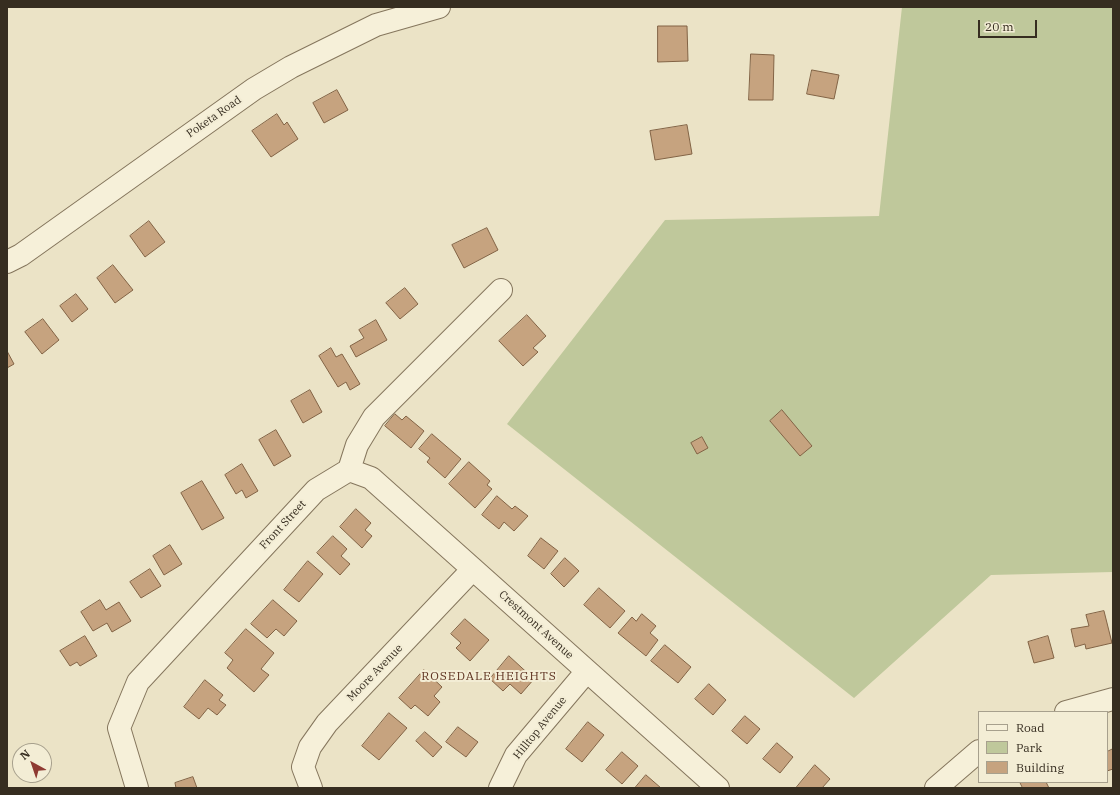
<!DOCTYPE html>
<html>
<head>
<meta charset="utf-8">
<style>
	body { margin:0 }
	#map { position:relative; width:1120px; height:795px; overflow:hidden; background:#ebe3c6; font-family:"IBM Plex Serif",serif }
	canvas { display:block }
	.frame { position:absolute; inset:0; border:8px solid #362d20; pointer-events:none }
	.legend { position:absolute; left:978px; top:711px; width:130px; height:72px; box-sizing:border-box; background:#f3edd5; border:1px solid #a7a08d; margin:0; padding:5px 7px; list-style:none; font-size:12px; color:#362d20 }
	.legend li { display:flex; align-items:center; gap:8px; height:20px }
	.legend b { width:20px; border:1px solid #a7a08d }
	.north { position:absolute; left:12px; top:743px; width:40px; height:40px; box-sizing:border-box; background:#f3edd5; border:1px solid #a7a08d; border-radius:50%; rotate:320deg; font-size:11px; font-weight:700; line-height:16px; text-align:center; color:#362d20 }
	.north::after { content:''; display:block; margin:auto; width:14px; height:18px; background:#8f3a32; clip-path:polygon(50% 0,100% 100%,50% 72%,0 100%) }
	.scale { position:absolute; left:978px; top:20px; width:59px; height:18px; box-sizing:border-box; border:2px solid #362d20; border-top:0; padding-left:5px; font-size:12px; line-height:14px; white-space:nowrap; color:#362d20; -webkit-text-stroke:3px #f3edd5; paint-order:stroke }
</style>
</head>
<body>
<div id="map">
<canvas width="1120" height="795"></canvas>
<div class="frame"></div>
<ul class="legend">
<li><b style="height:5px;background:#f6f0d9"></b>Road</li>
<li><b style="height:11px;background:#bfc89b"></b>Park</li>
<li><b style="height:11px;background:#c6a37f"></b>Building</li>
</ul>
<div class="north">N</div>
<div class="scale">20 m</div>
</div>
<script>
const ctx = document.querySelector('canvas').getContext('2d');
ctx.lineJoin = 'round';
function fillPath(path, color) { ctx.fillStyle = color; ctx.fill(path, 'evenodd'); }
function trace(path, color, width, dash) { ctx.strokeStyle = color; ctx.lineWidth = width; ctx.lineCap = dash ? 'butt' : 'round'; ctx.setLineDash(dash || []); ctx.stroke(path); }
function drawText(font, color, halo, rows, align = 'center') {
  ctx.font = font + ' "IBM Plex Serif",serif'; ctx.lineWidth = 4; ctx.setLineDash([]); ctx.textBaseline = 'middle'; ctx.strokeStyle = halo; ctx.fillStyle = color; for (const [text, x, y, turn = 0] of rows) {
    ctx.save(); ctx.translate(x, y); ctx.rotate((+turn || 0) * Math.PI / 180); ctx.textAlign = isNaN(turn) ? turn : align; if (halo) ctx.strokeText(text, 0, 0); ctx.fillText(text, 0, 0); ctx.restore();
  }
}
fillPath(new Path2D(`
	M902,7h211v565l-122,3 -137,123 -347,-274 158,-204 214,-4z`), '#bfc89b');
const building = new Path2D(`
	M658,26h29l1,35 -30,1z
	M751,54l23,1 -1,45h-24z
	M812,70l27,5 -5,24 -27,-5z
	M337,90l11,20 -24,13 -11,-20z
	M277,114l7,11 3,-3 11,17 -27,18 -19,-26z
	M687,125l5,29 -37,6 -5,-29z
	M149,221l16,21 -20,15 -15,-21z
	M487,228l11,22 -34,18 -12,-23z
	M113,265l20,25 -18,13 -18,-25z
	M405,288l13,16 -18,15 -14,-16z
	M76,294l12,15 -16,13 -12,-16z
	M527,315l19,21 -13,12 5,4 -15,14 -24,-25z
	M43,319l16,21 -17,14 -17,-22z
	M376,320l11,20 -31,17 -6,-11 14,-8 -5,-8z
	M331,348l5,9 6,-3 18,30 -10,6 -4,-8 -8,5 -19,-31z
	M7,351l7,13 -7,4z
	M310,390l12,22 -19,11 -12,-22z
	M782,410l30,36 -12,10 -30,-35z
	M395,414l7,6 4,-4 18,15 -13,17 -26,-22z
	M276,430l15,26 -17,10 -15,-26z
	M432,434l29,25 -16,19 -18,-16 3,-4 -11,-9z
	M702,437l6,11 -11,6 -6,-11z
	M469,462l21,19 -3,4 5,4 -17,19 -26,-24z
	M242,464l16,27 -12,7 -4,-8 -6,4 -11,-19z
	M202,481l22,37 -22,12 -21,-37z
	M497,496l15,13 3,-3 13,10 -14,15 -10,-9 -5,7 -17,-14z
	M356,509l15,14 -6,7 7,6 -10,12 -22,-21z
	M333,536l14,13 -6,7 9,8 -10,11 -23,-22z
	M541,538l17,13 -14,18 -16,-13z
	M170,545l12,19 -18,11 -11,-19z
	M565,558l14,13 -15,16 -13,-13z
	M308,561l15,13 -24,28 -15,-12z
	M150,569l11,17 -20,12 -11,-16z
	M599,588l26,23 -15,17 -26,-23z
	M100,600l6,10 13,-8 12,19 -19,11 -5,-9 -14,8 -12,-19z
	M273,600l24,21 -13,15 -8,-7 -9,9 -16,-14z
	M1104,611l8,32 -26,6 -1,-5 -10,3 -4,-18 18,-3 -3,-11z
	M642,614l14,12 -6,7 8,7 -12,16 -28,-23 14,-16 4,4z
	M465,619l24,21 -19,21 -14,-13 5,-5 -10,-9z
	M246,629l28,24 -13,16 8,6 -15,17 -27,-24 6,-8 -8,-7z
	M85,636l12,20 -17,10 -3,-4 -7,4 -10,-15z
	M1048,636l6,22 -20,5 -6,-21z
	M665,645l26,22 -13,16 -27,-22z
	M509,656l25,23 -13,15 -11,-10 -7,7 -13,-12z
	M424,670l18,17 -8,9 6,6 -12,14 -13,-11 -4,4 -12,-11z
	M205,680l18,15 -4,5 7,5 -9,10 -9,-7 -9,11 -15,-12z
	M709,684l17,16 -13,15 -18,-16z
	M389,713l18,15 -28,32 -17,-14z
	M745,716l15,13 -13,15 -15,-13z
	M588,722l16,13 -22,27 -16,-13z
	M458,727l20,15 -12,15 -20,-15z
	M425,732l17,15 -9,10 -17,-16z
	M777,743l16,14 -13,16 -17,-14z
	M1113,749v20l-6,2v-19z
	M622,752l16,14 -16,18 -16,-14z
	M815,765l15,14 -8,9h-26z
	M646,775l15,13h-26z
	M193,777l4,11h-21l-1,-5z
	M1020,782h26l3,6h-26z`);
fillPath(building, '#c6a37f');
trace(building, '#826345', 1);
const minor = new Path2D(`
	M7,262l14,-7 233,-166 37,-22 85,-42 63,-18
	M349,470l22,8 347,310
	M1066,712l47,-13
	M137,788l-18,-60 19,-46 178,-192 33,-20 8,-25 17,-28 127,-127
	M311,788l-8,-21 7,-20 17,-24 146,-154
	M500,788l16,-33 71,-84
	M936,788l43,-37`);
trace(minor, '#85765d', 24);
trace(minor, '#f6f0d9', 22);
drawText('11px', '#362d20', '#f3edd5', [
	["Poketa Road",214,117,-35],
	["Front Street",283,525,-47],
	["Crestmont Avenue",536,625,42],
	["Moore Avenue",375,673,-46],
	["Hilltop Avenue",540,728,-51]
]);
ctx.letterSpacing = '1px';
drawText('12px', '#603523', '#f3edd5', [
	["ROSEDALE HEIGHTS",489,677]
]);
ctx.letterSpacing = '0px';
</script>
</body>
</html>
